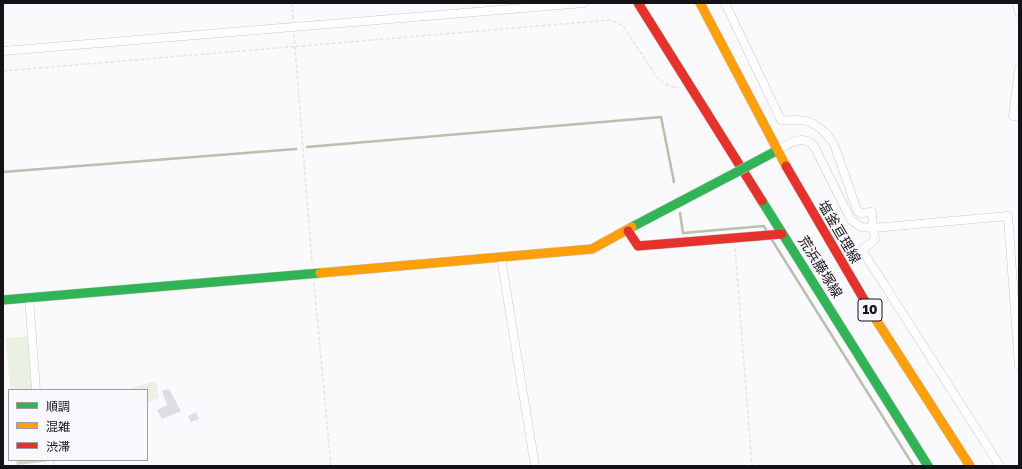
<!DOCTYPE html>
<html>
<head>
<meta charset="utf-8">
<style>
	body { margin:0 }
	#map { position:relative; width:1022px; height:469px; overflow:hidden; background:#faf9fc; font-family:"Golos Text","Noto Sans JP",sans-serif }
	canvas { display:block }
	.frame { position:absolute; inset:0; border:4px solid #151318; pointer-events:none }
	.legend { position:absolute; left:8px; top:389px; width:140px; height:72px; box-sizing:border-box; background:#faf8fd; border:1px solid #9e9ca1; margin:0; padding:5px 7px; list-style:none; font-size:12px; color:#151318 }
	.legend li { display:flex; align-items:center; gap:8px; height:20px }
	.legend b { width:20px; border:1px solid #9e9ca1 }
</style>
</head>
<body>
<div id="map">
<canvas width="1022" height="469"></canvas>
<div class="frame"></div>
<ul class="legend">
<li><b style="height:5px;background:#30b455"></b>順調</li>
<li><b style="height:5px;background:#ff9f0a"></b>混雑</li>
<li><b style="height:5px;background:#e5322d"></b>渋滞</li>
</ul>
</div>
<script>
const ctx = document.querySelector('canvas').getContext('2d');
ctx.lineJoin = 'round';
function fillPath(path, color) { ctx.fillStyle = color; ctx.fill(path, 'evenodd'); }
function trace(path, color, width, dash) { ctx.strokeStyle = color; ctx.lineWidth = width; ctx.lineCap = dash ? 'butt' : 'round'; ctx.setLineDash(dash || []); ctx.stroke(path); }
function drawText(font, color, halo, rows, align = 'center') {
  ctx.font = font + ' "Golos Text","Noto Sans JP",sans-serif'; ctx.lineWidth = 3.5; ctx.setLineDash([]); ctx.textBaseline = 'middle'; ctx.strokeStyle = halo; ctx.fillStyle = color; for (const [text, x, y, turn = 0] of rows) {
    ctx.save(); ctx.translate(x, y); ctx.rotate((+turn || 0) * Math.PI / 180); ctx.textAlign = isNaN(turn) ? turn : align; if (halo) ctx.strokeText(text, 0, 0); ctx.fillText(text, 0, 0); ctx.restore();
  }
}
fillPath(new Path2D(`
	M34,336l4,54h-28l-4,-52z
	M156,381l3,17 -12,5v-13h-22z`), '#eaf0e2');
fillPath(new Path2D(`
	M16,460h34v1l-33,4z`), '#d1d7c7');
trace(new Path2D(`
	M307,147l354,-30 13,65
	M3,172l293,-23
	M680,213l3,20 81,-7 2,4
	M772,240l141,225`), '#b9c1ac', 2.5);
fillPath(new Path2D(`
	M169,389l12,22 -19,8 -5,-9 10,-5 -5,-14z
	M196,412l3,7 -8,3 -3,-6z`), '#dedde1');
const street = new Path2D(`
	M725,3l56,117c6,1 10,0 16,0 17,0 28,10 37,24l23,66 3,3 12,-1 1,16 135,-12 11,150
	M1017,3l2,9
	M3,51l581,-48
	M1019,69l-6,47 6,1
	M776,151c12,-7 27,-18 38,-5l37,74 10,7 12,1 2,12 -12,9 1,4 136,213
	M501,258l34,208
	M29,298l7,92
	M49,460l1,6`);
const fast = new Path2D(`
	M746,167l30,-16
	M762,201l166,265
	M632,227l103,-54
	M3,300l317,-27`);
const slow = new Path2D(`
	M700,3l86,163
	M320,273l272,-24 40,-22
	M873,315l97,151`);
const jam = new Path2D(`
	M638,3l124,198
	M786,166l87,149
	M628,231l10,15 144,-12`);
trace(street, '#cac8cc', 9);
trace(fast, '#cac8cc', 10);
trace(slow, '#cac8cc', 10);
trace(jam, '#cac8cc', 10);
trace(new Path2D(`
	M292,3l1,17
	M294,34l18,229
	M3,71l608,-51 12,6 36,54 11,6 9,2
	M735,248l17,218
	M314,283l17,183`), '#e5e5e5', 1.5, [4, 2]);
trace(street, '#fefeff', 8);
trace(fast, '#30b455', 9);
trace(slow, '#ff9f0a', 9);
trace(jam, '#e5322d', 9);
const fastBridge = new Path2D(`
	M735,173l11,-6`);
trace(fastBridge, '#cac8cc', 10, []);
trace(fastBridge, '#30b455', 9);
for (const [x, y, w] of [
	[870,310,24]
]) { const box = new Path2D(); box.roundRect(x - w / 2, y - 11, w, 22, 3); ctx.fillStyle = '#faf8fd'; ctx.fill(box); trace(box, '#151318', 1); }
drawText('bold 13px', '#151318', null, [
	["10",870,310]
]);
drawText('14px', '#151318', '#faf8fd', [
	["塩釜亘理線",839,232,60],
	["荒浜藤塚線",820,267,58]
]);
</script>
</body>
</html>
